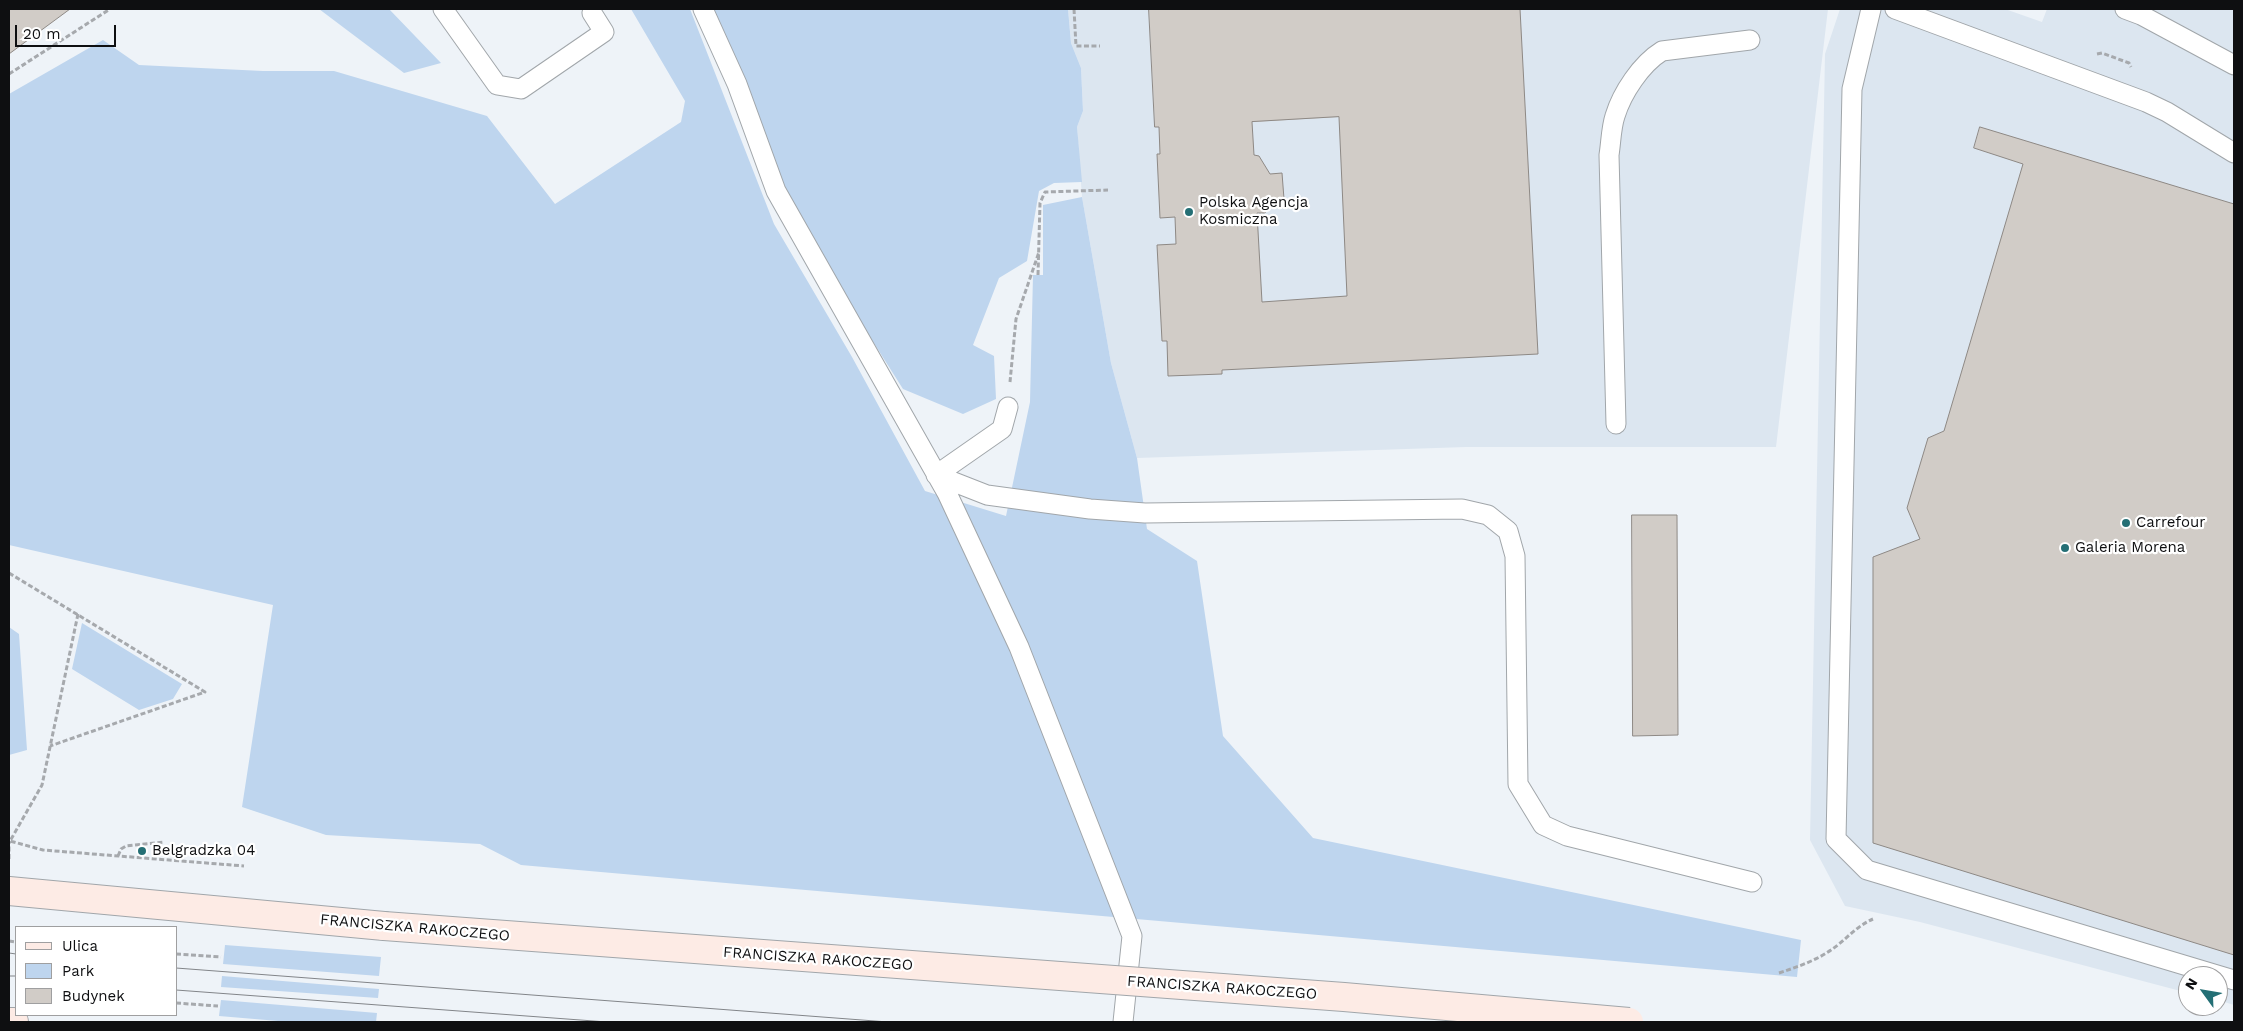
<!DOCTYPE html>
<html>
<head>
<meta charset="utf-8">
<style>
	body { margin:0 }
	#map { position:relative; width:2243px; height:1031px; overflow:hidden; background:#eef3f8; font-family:"Work Sans",sans-serif }
	canvas { display:block }
	.frame { position:absolute; inset:0; border:10px solid #0e0f11; pointer-events:none }
	.legend { position:absolute; left:15px; top:926px; width:162px; height:90px; box-sizing:border-box; background:#fff; border:1px solid #9f9fa0; margin:0; padding:6px 9px; list-style:none; font-size:15px; color:#0e0f11 }
	.legend li { display:flex; align-items:center; gap:10px; height:25px }
	.legend b { width:25px; border:1px solid #9f9fa0 }
	.north { position:absolute; left:2178px; top:966px; width:50px; height:50px; box-sizing:border-box; background:#fff; border:1px solid #9f9fa0; border-radius:50%; rotate:302deg; font-size:14px; font-weight:700; line-height:20px; text-align:center; color:#0e0f11 }
	.north::after { content:''; display:block; margin:auto; width:18px; height:22px; background:#246f75; clip-path:polygon(50% 0,100% 100%,50% 72%,0 100%) }
	.scale { position:absolute; left:15px; top:25px; width:101px; height:22px; box-sizing:border-box; border:2px solid #0e0f11; border-top:0; padding-left:6px; font-size:15px; line-height:18px; white-space:nowrap; color:#0e0f11; -webkit-text-stroke:4px #fff; paint-order:stroke }
</style>
</head>
<body>
<div id="map">
<canvas width="2243" height="1031"></canvas>
<div class="frame"></div>
<ul class="legend">
<li><b style="height:6px;background:#fdebe5"></b>Ulica</li>
<li><b style="height:14px;background:#bed5ee"></b>Park</li>
<li><b style="height:14px;background:#d1ccc7"></b>Budynek</li>
</ul>
<div class="north">N</div>
<div class="scale">20 m</div>
</div>
<script>
const ctx = document.querySelector('canvas').getContext('2d');
ctx.lineJoin = 'round';
function fillPath(path, color) { ctx.fillStyle = color; ctx.fill(path, 'evenodd'); }
function trace(path, color, width, dash) { ctx.strokeStyle = color; ctx.lineWidth = width; ctx.lineCap = dash ? 'butt' : 'round'; ctx.setLineDash(dash || []); ctx.stroke(path); }
function drawText(font, color, halo, rows, align = 'center') {
  ctx.font = font + ' "Work Sans",sans-serif'; ctx.lineWidth = 4.5; ctx.setLineDash([]); ctx.textBaseline = 'middle'; ctx.strokeStyle = halo; ctx.fillStyle = color; for (const [text, x, y, turn = 0] of rows) {
    ctx.save(); ctx.translate(x, y); ctx.rotate((+turn || 0) * Math.PI / 180); ctx.textAlign = isNaN(turn) ? turn : align; if (halo) ctx.strokeText(text, 0, 0); ctx.fillText(text, 0, 0); ctx.restore();
  }
}
fillPath(new Path2D(`
	M1068,9h760l-52,438h-310l-329,11 -26,-95 -29,-166 -5,-70 6,-16 -2,-43 -10,-25z
	M1840,9h165l37,13 5,-13h187v996l-16,-5v-24h-30v17l-268,-71 -75,-16 -35,-66 15,-786z`), '#dce6f0');
fillPath(new Path2D(`
	M319,9h70l52,54 -37,10z
	M631,9h59l84,215 78,133 73,134 81,25 24,-114 3,-127h10v-70l39,-8 29,166 26,95 10,71 50,32 26,175 90,102 488,102 -4,37 -1276,-112 -41,-21 -154,-9 -84,-28 31,-202 -264,-60v-451l94,-54 36,25 124,6h71l153,45 68,88 126,-82 4,-21z
	M714,9h354l3,34 10,25 2,43 -6,16 5,55 -28,1 -15,8 -12,70 -28,17 -26,67 21,11 2,43 -33,15 -60,-25 -71,-112 -55,-101z
	M82,623l100,61 -9,15 -34,11 -67,-41z
	M9,627l10,7 8,116 -18,5z
	M225,945l156,12 -2,19 -156,-12z
	M222,976l157,13 -1,9 -157,-11z
	M221,1000l156,13 -1,9h-86l-71,-6z`), '#bed5ee');
const building = new Path2D(`
	M9,9h61l-61,45z
	M1149,9h371l18,345 -316,16v4l-54,2 -1,-35h-5l-5,-96 19,-1 -1,-27 -15,1 -3,-64h3l-1,-27h-4zM1339,117l8,179 -85,6 -5,-89h8l10,-13 9,-1 -2,-26 -12,1 -11,-18 -5,-1 -2,-33z
	M1980,127l254,77v751l-361,-112v-286l47,-18 -13,-31 21,-70 16,-7 79,-267 -49,-16z
	M1632,515h45l1,220 -45,1z`);
fillPath(building, '#d1ccc7');
trace(building, '#8e8985', 1);
const lane = new Path2D(`
	M443,9l54,76 24,4 83,-57 -12,-19
	M703,9l34,75 39,107 171,302 72,154 113,289 -9,86
	M1871,9l-19,80 -16,750 31,31 367,110
	M1895,9l251,93 21,10 67,41
	M2125,9l16,6 93,50
	M1008,407l-6,22 -66,46 51,20 103,14 55,4 317,-4 26,6 20,16 7,25 3,228 25,41 24,11 185,46
	M1616,424l-7,-269c2,-12 2,-27 6,-39 7,-23 26,-52 47,-65l88,-11`);
const secondary = new Path2D(`
	M9,891l375,35
	M9,1022h5`);
trace(lane, '#a1a6aa', 21);
trace(secondary, '#a1a6aa', 30);
trace(new Path2D(`
	M1074,9l2,37h24
	M2097,54l5,-1 27,10 2,4
	M9,74l101,-65
	M1038,275l2,-72 5,-11 63,-2
	M1010,382l6,-63 23,-67
	M9,573l196,119 -155,54
	M78,614l-36,171 -32,56 33,9 201,16
	M118,856l3,-7 5,-3 38,-4
	M9,859v-18
	M9,941l7,1
	M176,954l45,3
	M1779,973c21,-7 42,-14 60,-29 11,-9 20,-19 34,-25
	M176,1003l42,3`), '#a6a9ad', 3, [5, 2.5]);
trace(lane, '#fff', 19);
trace(secondary, '#fdebe5', 28);
trace(new Path2D(`
	M9,953l7,1
	M176,968l712,54
	M9,976h7
	M176,990l431,32`), '#828589', 1);
const secondaryBridge = new Path2D(`
	M384,926l960,71 285,25`);
trace(secondaryBridge, '#a1a6aa', 30, []);
trace(secondaryBridge, '#fdebe5', 28);
for (const [x, y, r, color] of [
	[1189,212,5,"#246f75"],
	[2126,523,5,"#246f75"],
	[2065,548,5,"#246f75"],
	[142,851,5,"#246f75"]
]) { const dot = new Path2D(); dot.arc(x, y, r, 0, 2 * Math.PI); ctx.fillStyle = color; ctx.fill(dot); trace(dot, '#fff', 2); }
drawText('15px', '#0e0f11', '#fff', [
	["Polska Agencja",1199,203],
	["Kosmiczna",1199,220],
	["Carrefour",2136,523],
	["Galeria Morena",2075,548],
	["Belgradzka 04",152,851]
], 'left');
drawText('15px', '#0e0f11', '#fff', [
	["FRANCISZKA RAKOCZEGO",415,928,5],
	["FRANCISZKA RAKOCZEGO",818,959,4],
	["FRANCISZKA RAKOCZEGO",1222,988,4]
]);
</script>
</body>
</html>
